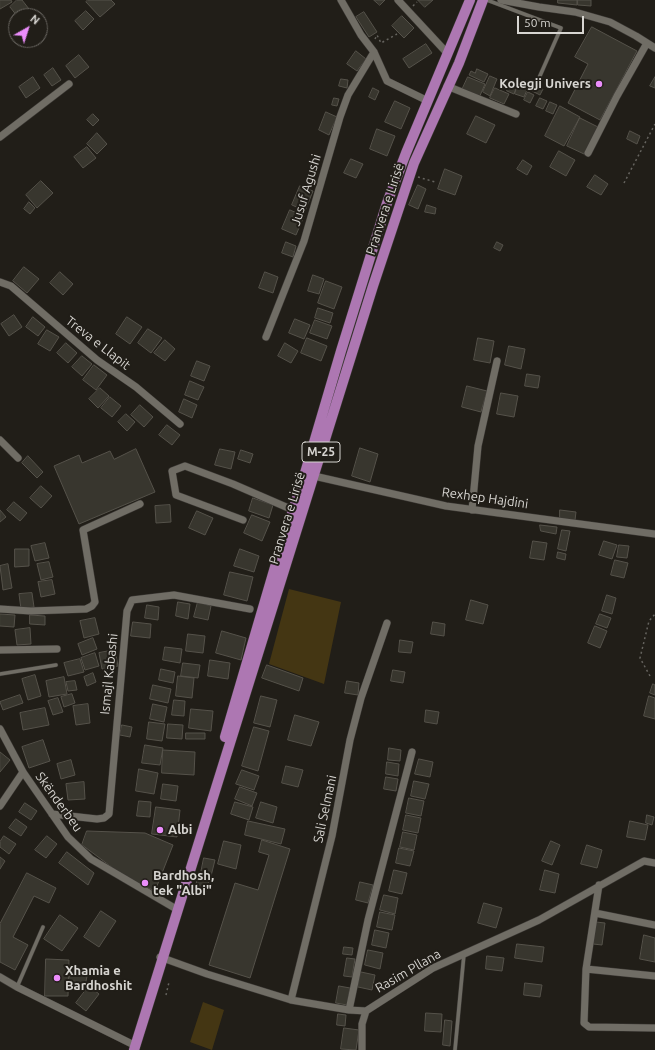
<!DOCTYPE html>
<html>
<head>
<meta charset="utf-8">
<style>
	body { margin:0 }
	#map { position:relative; width:655px; height:1050px; overflow:hidden; background:#211e18; font-family:Ubuntu,sans-serif }
	canvas { display:block }
	.north { position:absolute; left:8px; top:8px; width:40px; height:40px; box-sizing:border-box; background:#211e18; border:1px solid #6a6762; border-radius:50%; rotate:39deg; font-size:11px; font-weight:700; line-height:16px; text-align:center; color:#d7d5d1 }
	.north::after { content:''; display:block; margin:auto; width:14px; height:18px; background:#eb8dfb; clip-path:polygon(50% 0,100% 100%,50% 72%,0 100%) }
	.scale { position:absolute; left:517px; top:16px; width:67px; height:18px; box-sizing:border-box; border:2px solid #d7d5d1; border-top:0; padding-left:5px; font-size:12px; line-height:14px; white-space:nowrap; color:#d7d5d1; -webkit-text-stroke:3px #211e18; paint-order:stroke }
</style>
</head>
<body>
<div id="map">
<canvas width="655" height="1050"></canvas>
<div class="north">N</div>
<div class="scale">50 m</div>
</div>
<script>
const ctx = document.querySelector('canvas').getContext('2d');
ctx.lineJoin = 'round';
function fillPath(path, color) { ctx.fillStyle = color; ctx.fill(path, 'evenodd'); }
function trace(path, color, width, dash) { ctx.strokeStyle = color; ctx.lineWidth = width; ctx.lineCap = dash ? 'butt' : 'round'; ctx.setLineDash(dash || []); ctx.stroke(path); }
function drawText(font, color, halo, rows, align = 'center') {
  ctx.font = font + ' Ubuntu,sans-serif'; ctx.lineWidth = 4; ctx.setLineDash([]); ctx.textBaseline = 'middle'; ctx.strokeStyle = halo; ctx.fillStyle = color; for (const [text, x, y, turn = 0] of rows) {
    ctx.save(); ctx.translate(x, y); ctx.rotate((+turn || 0) * Math.PI / 180); ctx.textAlign = isNaN(turn) ? turn : align; if (halo) ctx.strokeText(text, 0, 0); ctx.fillText(text, 0, 0); ctx.restore();
  }
}
fillPath(new Path2D(`
	M289,589l52,13 -17,82 -55,-20z
	M203,1002l21,8 -12,40 -22,-8z`), '#443613');
const building = new Path2D(`
	M0,0h11l1,2 -12,7z
	M17,0h5l7,9 -8,7h-4l-7,-9z
	M88,0h23l4,4 -15,13 -14,-15z
	M374,0h11l-5,5z
	M418,0h15l-8,7z
	M558,0h19v5l-19,-2z
	M578,0h13v6l-13,-1z
	M86,11l8,8 -11,11 -8,-9z
	M364,12l13,20 -8,5 -13,-20z
	M402,16l12,12 -10,10 -12,-12z
	M592,27l45,24 -37,69 -32,-17 20,-39 -13,-7z
	M426,44l6,9 -23,15 -6,-9z
	M356,51l10,8 -9,12 -10,-7z
	M79,55l10,12 -14,11 -9,-12z
	M53,68l8,12 -9,6 -8,-11z
	M477,69l11,5 -4,8 -15,-7 2,-4 4,2z
	M490,76l7,3 -7,17 -7,-4z
	M33,77l7,11 -14,10 -7,-11z
	M468,77l17,7 -6,14 -17,-8z
	M655,77v11l-5,-2z
	M341,79l7,1 -1,8 -8,-2z
	M509,84l8,2 -3,8 -7,-3z
	M534,86l9,3 -3,6 -8,-4z
	M517,87l10,3 -3,7 -9,-3z
	M373,88l6,3 -4,9 -6,-3z
	M495,88l14,6 -5,10 -14,-6z
	M528,92l6,3 -4,8 -6,-3z
	M334,98l5,1 -2,7 -5,-1z
	M540,98l7,3 -4,8 -7,-3z
	M395,101l15,7 -9,21 -16,-7z
	M550,102l7,3 -4,9 -7,-3z
	M560,106l20,11 -16,29 -19,-10z
	M326,112l11,5 -8,18 -10,-5z
	M93,114l6,6 -6,6 -6,-6z
	M476,116l19,9 -9,18 -19,-9z
	M580,118l18,9 -14,27 -17,-8z
	M377,129l18,7 -8,20 -17,-7z
	M630,131l10,5 -3,8 -10,-5z
	M97,133l10,11 -10,10 -10,-10z
	M87,147l9,11 -13,10 -9,-11z
	M559,151l16,9 -9,16 -16,-9z
	M351,159l12,5 -7,14 -12,-5z
	M523,160l9,6 -5,9 -10,-6z
	M445,169l17,7 -7,19 -17,-6z
	M595,175l13,9 -7,11 -14,-8z
	M41,181l12,12 -16,15 -11,-13z
	M418,185l8,4 -8,20 -9,-4z
	M300,186l13,5 -8,20 -13,-6z
	M29,202l6,6 -5,6 -6,-5z
	M427,205l9,3 -1,6 -10,-2z
	M290,210l14,6 -8,19 -14,-6z
	M286,242l10,4 -3,11 -11,-4z
	M497,242l6,3 -3,6 -6,-3z
	M24,267l15,12 -12,14 -14,-12z
	M60,272l13,12 -10,11 -13,-12z
	M265,272l13,5 -5,16 -14,-5z
	M313,275l11,4 -5,15 -11,-3z
	M326,281l16,6 -8,22 -16,-6z
	M318,308l15,5 -3,10 -15,-5z
	M14,315l8,12 -13,9 -8,-12z
	M33,317l12,10 -7,9 -12,-9z
	M127,317l15,10 -12,17 -14,-10z
	M295,319l15,6 -6,14 -15,-6z
	M315,320l17,6 -5,13 -17,-6z
	M148,329l14,9 -11,15 -13,-10z
	M47,330l12,7 -9,14 -12,-7z
	M307,338l20,8 -6,15 -20,-8z
	M478,338l16,3 -4,22 -16,-3z
	M165,340l10,9 -10,12 -11,-8z
	M66,343l11,10 -9,10 -11,-10z
	M285,343l13,8 -7,12 -13,-7z
	M509,346l16,3 -4,20 -16,-4z
	M82,356l10,8 -10,12 -10,-9z
	M197,361l13,5 -6,15 -13,-5z
	M94,365l13,10 -11,15 -13,-10z
	M527,374l13,2 -2,12 -13,-2z
	M190,381l14,6 -6,13 -13,-5z
	M467,386l20,5 -6,21 -19,-5z
	M100,388l9,8 -11,12 -9,-9z
	M501,393l17,3 -4,21 -17,-3z
	M110,397l11,9 -9,11 -11,-9z
	M184,399l13,6 -5,13 -13,-6z
	M140,405l13,12 -9,10 -13,-12z
	M126,414l9,8 -8,9 -9,-9z
	M167,425l13,10 -8,10 -13,-10z
	M360,448l18,6 -8,28 -18,-6z
	M136,449l19,43 -76,32 -25,-58 25,-11 3,8 28,-12 4,8z
	M220,449l15,3 -4,17 -16,-4z
	M241,450l12,4 -3,9 -12,-4z
	M28,456l15,16 -6,6 -15,-15z
	M41,486l11,10 -11,12 -11,-10z
	M253,498l20,7 -4,13 -20,-7z
	M14,502l13,11 -7,8 -13,-11z
	M170,505l1,17 -15,1 -1,-17z
	M0,510l6,7 -6,5z
	M560,510l16,2 -1,8 -15,-1z
	M197,511l16,7 -8,17 -16,-7z
	M252,515l18,7 -8,19 -18,-8z
	M540,525l17,2 -1,7 -15,-3z
	M562,530l8,1 -4,20 -8,-2z
	M533,541l14,2 -3,17 -14,-2z
	M604,541l13,4 -5,14 -13,-4z
	M45,543l4,15 -14,3 -4,-15z
	M619,545l10,1 -2,12 -10,-1z
	M15,549h14v17l-14,1z
	M240,549l19,7 -5,16 -20,-6z
	M558,552l8,2 -1,6 -8,-2z
	M615,560l13,3 -4,15 -13,-3z
	M49,562l4,15 -12,3 -4,-16z
	M8,564l4,24 -9,2 -3,-24z
	M230,572l23,5 -6,24 -23,-6z
	M52,580l3,14 -14,3 -3,-15z
	M32,593l2,14 -13,2 -2,-15z
	M607,595l9,3 -4,16 -10,-3z
	M471,600l17,5 -5,19 -17,-4z
	M178,602l12,2 -2,15 -12,-3z
	M198,602l13,4 -3,14 -14,-3z
	M147,605l12,2 -1,13 -13,-2z
	M0,614l15,1 -1,12 -14,-1z
	M600,614l11,4 -4,10 -11,-4z
	M30,615l15,1v9l-15,-1z
	M95,618l4,16 -15,4 -4,-17z
	M133,622l18,2 -1,14 -19,-2z
	M433,622l12,2 -1,12 -13,-2z
	M595,626l12,5 -7,17 -12,-5z
	M30,628l1,16 -14,1 -2,-15z
	M222,631l24,7 -5,22 -25,-7z
	M188,634l17,2 -2,17 -17,-2z
	M93,638l4,11 -15,6 -4,-11z
	M400,640l13,2 -2,11 -12,-1z
	M165,647l17,2 -2,14 -17,-3z
	M115,650l3,16 -16,3 -3,-16z
	M95,653l4,13 -14,4 -4,-12z
	M80,659l4,13 -16,4 -4,-13z
	M210,660l20,3 -2,16 -20,-3z
	M183,663l17,2 -2,13 -17,-2z
	M267,665l36,13 -4,13 -37,-13z
	M161,669l14,3 -2,11 -14,-3z
	M393,670l12,2 -2,11 -12,-2z
	M93,673l3,9 -9,4 -3,-9z
	M35,675l6,21 -13,4 -6,-21z
	M178,676l16,2 -2,20 -16,-2z
	M64,677l3,17 -18,3 -3,-16z
	M75,681l2,9 -9,1 -2,-9z
	M347,681l12,2 -1,12 -13,-2z
	M653,684l2,1v10l-5,-2z
	M153,685l18,4 -3,14 -18,-4z
	M72,694l3,9 -11,4 -3,-10z
	M20,695l3,8 -20,7 -3,-8z
	M261,696l16,4 -7,27 -16,-4z
	M649,696l6,2v21l-11,-3z
	M58,698l5,14 -10,3 -5,-14z
	M174,700l11,1 -1,15 -12,-1z
	M88,704l2,19 -14,2 -3,-19z
	M153,704l14,3 -3,15 -14,-3z
	M45,708l4,17 -26,5 -3,-17z
	M191,709l22,2 -2,20 -22,-3z
	M426,710l13,2 -2,12 -12,-2z
	M295,715l24,7 -8,24 -23,-6z
	M149,722l16,2 -3,17 -15,-2z
	M168,724l15,1 -1,14 -15,-1z
	M122,725l10,2 -2,10 -10,-2z
	M254,727l15,4 -11,40 -16,-5z
	M186,733h19v6h-19z
	M43,740l7,21 -21,7 -7,-21z
	M145,745l18,3 -3,17 -18,-2z
	M389,748l12,2 -1,11 -12,-1z
	M163,750l32,2 -1,23 -32,-2z
	M0,752l10,8 -10,12z
	M419,759l14,3 -3,15 -15,-3z
	M71,760l4,15 -14,4 -4,-15z
	M387,762l12,2 -1,12 -12,-2z
	M286,766l17,4 -5,17 -16,-4z
	M139,769l19,4 -4,21 -18,-3z
	M242,770l17,6 -5,14 -18,-6z
	M386,777l12,2 -2,12 -12,-2z
	M414,781l15,3 -4,15 -14,-3z
	M84,782l1,17 -17,1 -2,-16z
	M163,784l15,2 -2,15 -15,-2z
	M240,787l17,6 -5,13 -17,-7z
	M409,798l15,3 -3,15 -15,-3z
	M139,801l12,1 -1,15 -13,-1z
	M235,802l18,5 -4,13 -18,-6z
	M261,802l16,5 -4,16 -17,-5z
	M25,803l12,8 -6,9 -12,-8z
	M156,807l24,3 -3,27 -25,-3z
	M406,815l15,3 -3,15 -15,-3z
	M647,815l7,2 -2,8 -6,-2z
	M16,819l11,8 -6,9 -12,-8z
	M248,821l37,8 -4,15 -36,-9z
	M630,821l18,4 -3,15 -18,-3z
	M87,831l58,2 28,12 -18,46 -26,-11 -47,-35z
	M403,832l14,3 -3,15 -14,-3z
	M4,836l12,8 -7,10 -9,-7v-5z
	M47,836l10,8 -11,14 -11,-8z
	M262,840l28,9 -40,129 -41,-13 26,-82 23,7 11,-35 -10,-3z
	M224,841l17,4 -5,24 -18,-5z
	M551,841l9,4 -8,20 -10,-4z
	M587,845l15,5 -5,18 -16,-4z
	M399,848l15,3 -4,15 -14,-3z
	M67,852l27,21 -6,12 -29,-22z
	M0,857l5,4 -5,8z
	M204,858l11,2 -4,16 -10,-3z
	M394,870l13,3 -5,21 -13,-3z
	M545,870l14,4 -4,19 -15,-3z
	M27,873l29,15 -7,15 -15,-7 -21,41 15,8 -13,25 -15,-8v-38z
	M199,875l11,3 -4,14 -11,-3z
	M360,882l13,3 -5,18 -12,-3z
	M384,895l14,3 -3,16 -15,-4z
	M484,903l18,5 -6,20 -18,-5z
	M101,911l15,10 -17,26 -15,-10z
	M380,912l15,3 -3,15 -15,-3z
	M60,915l18,13 -16,23 -18,-12z
	M596,922l9,1 -3,22 -9,-1z
	M375,930l14,3 -3,15 -14,-3z
	M644,935l11,3v24l-15,-3z
	M517,944l27,3 -2,15 -27,-4z
	M344,947l9,1 -1,7 -9,-1z
	M368,950l15,3 -3,16 -15,-4z
	M487,956l17,2 -2,13 -16,-2z
	M347,958l8,1 -3,18 -8,-1z
	M46,959l23,1 -1,36h-23z
	M72,968l16,4 -4,18 -8,-1 2,-7 -9,-2z
	M361,972l14,3 -3,15 -14,-3z
	M525,983l17,2 -2,12 -16,-2z
	M89,986l10,8 -13,17 -10,-8z
	M339,986l11,2 -3,17 -11,-2z
	M426,1013l16,1 -1,18 -16,-1z
	M338,1014l8,1 -1,11 -8,-1z
	M445,1020l7,1 -2,25 -7,-1z
	M344,1028l15,2 -3,20 -15,-1z`);
fillPath(building, '#38362e');
trace(building, '#55524a', 1);
const lane = new Path2D(`
	M487,0l74,28 -22,50
	M0,674l56,-9
	M17,987l26,-60
	M455,1050l9,-96`);
const street = new Path2D(`
	M341,0l20,35 13,17 13,29 41,20
	M398,0l50,54
	M501,0l38,7 36,5 35,10 26,14 19,12
	M447,86l69,28
	M0,137l69,-53
	M588,153l29,-57 30,-53
	M0,282l11,4 86,74 39,27 44,37
	M266,337l38,-96 36,-124 8,-22 26,-43
	M0,440l18,18
	M314,476l132,30 209,28
	M472,510l6,-64 19,-85
	M243,520l-67,-25 -4,-24 13,-5 48,18 60,26
	M0,609l31,2 55,-2 6,-3 3,-4 -12,-72 57,-26
	M0,650l57,-1
	M0,729l23,43 45,65 23,22 87,51
	M0,806l23,-34
	M52,814l45,5 7,-1 5,-4 18,-203 5,-11 42,-5 76,14
	M599,885l-13,84 -2,54 5,4 66,1
	M595,913l60,12
	M160,957l47,17 84,26 58,10 17,1 67,-43 106,-48 105,-59 11,2
	M586,969l69,7
	M0,977l17,10 119,59
	M291,1000l41,-164 18,-96 11,-42 26,-75
	M349,1010l19,-90 44,-168
	M362,1050v-26l4,-13`);
const primary = new Path2D(`
	M225,737l50,-170 30,-94 36,-122 46,-148 19,-50 64,-153
	M134,1050l239,-764 41,-123 45,-100 24,-63`);
trace(lane, '#3c3935', 4.5);
trace(street, '#3c3935', 8);
trace(primary, '#3c3935', 11);
trace(new Path2D(`
	M413,6l4,-4
	M375,39l2,-4 4,8 16,-9
	M418,177l17,5
	M624,183l31,-59
	M650,676l-10,-18 9,-37 6,-7
	M166,995l3,-13`), '#66645f', 1.5, [2, 3]);
trace(lane, '#706d65', 3.5);
trace(street, '#706d65', 7);
trace(primary, '#ad77b2', 10);
for (const [x, y, r, color] of [
	[599,84,4,"#eb8dfb"],
	[160,830,4,"#eb8dfb"],
	[145,883,4,"#eb8dfb"],
	[57,978,4,"#eb8dfb"]
]) { const dot = new Path2D(); dot.arc(x, y, r, 0, 2 * Math.PI); ctx.fillStyle = color; ctx.fill(dot); trace(dot, '#211e18', 1.5); }
for (const [x, y, w] of [
	[321,452,38]
]) { const box = new Path2D(); box.roundRect(x - w / 2, y - 10, w, 20, 3); ctx.fillStyle = '#211e18'; ctx.fill(box); trace(box, '#d7d5d1', 1); }
drawText('bold 12px', '#d7d5d1', null, [
	["M-25",321,452]
]);
drawText('bold 13px', '#d7d5d1', '#211e18', [
	["Kolegji Univers",591,84,"right"],
	["Albi",168,830],
	["Bardhosh,",153,876],
	["tek \"Albi\"",153,891],
	["Xhamia e",65,971],
	["Bardhoshit",65,986]
], 'left');
drawText('13px', '#d7d5d1', '#211e18', [
	["Jusuf Agushi",306,190,-73],
	["Pranvera e Lirisë",385,209,-72],
	["Treva e Llapit",98,343,38],
	["Rexhep Hajdini",485,498,8],
	["Pranvera e Lirisë",287,518,-73],
	["Ismajl Kabashi",109,674,-84],
	["Skënderbeu",59,802,54],
	["Sali Selmani",325,809,-78],
	["Rasim Pllana",408,971,-30]
]);
</script>
</body>
</html>
